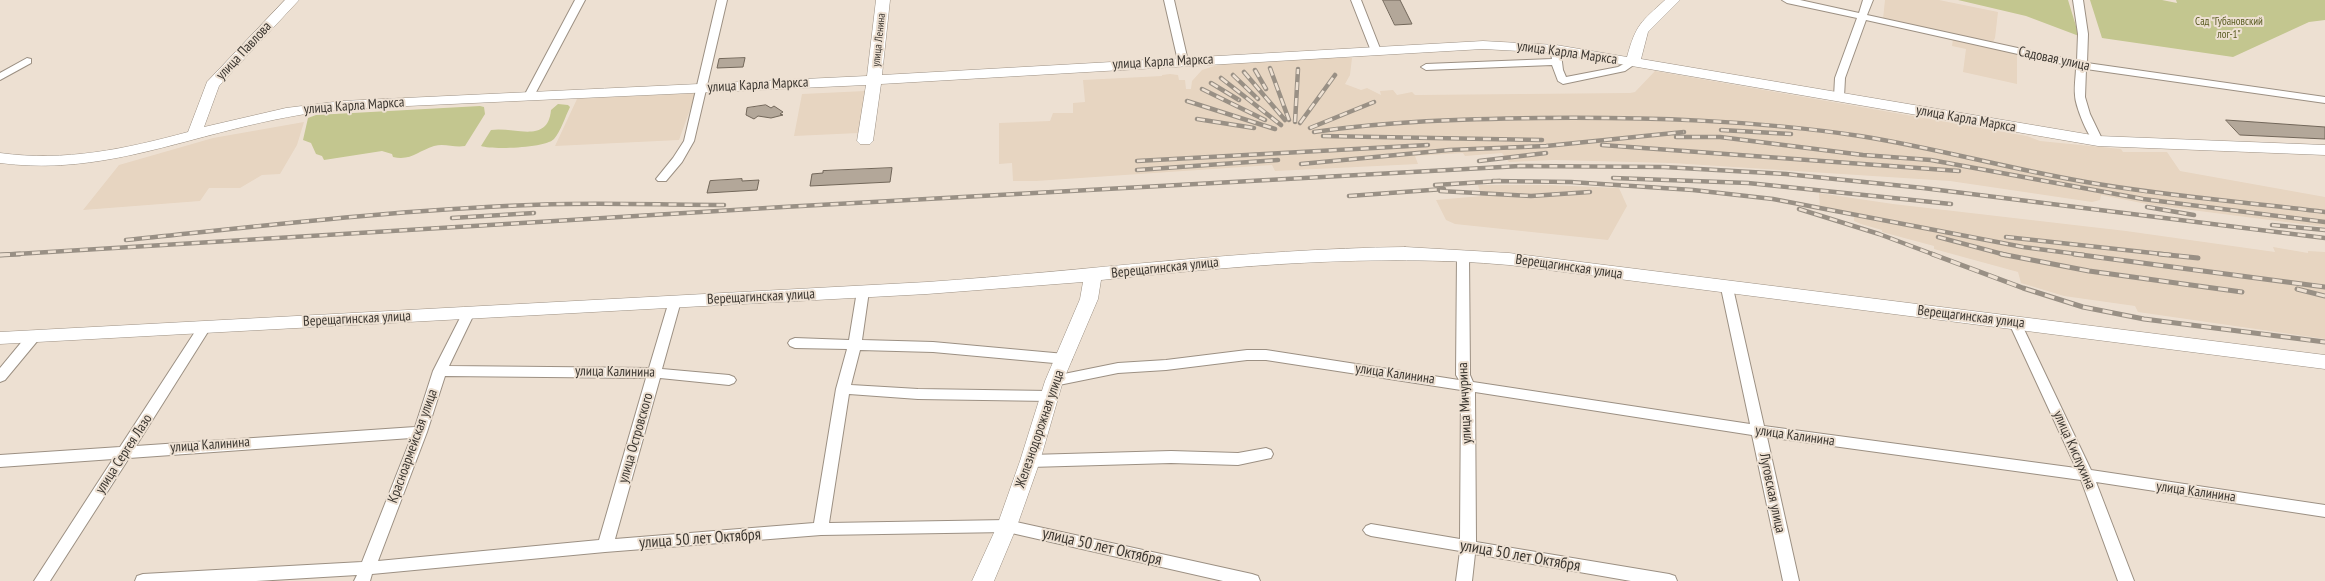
<!DOCTYPE html>
<html>
<head>
<meta charset="utf-8">
<style>
	body { margin:0 }
	canvas { display:block; background:#ede0d2 }
</style>
</head>
<body>
<canvas width="2325" height="581"></canvas>
<script>
const ctx = document.querySelector('canvas').getContext('2d');
ctx.lineJoin = 'round';
function fillPath(path, color) { ctx.fillStyle = color; ctx.fill(path, 'evenodd'); }
function trace(path, color, width, dash) { ctx.strokeStyle = color; ctx.lineWidth = width; ctx.lineCap = dash ? 'butt' : 'round'; ctx.setLineDash(dash || []); ctx.stroke(path); }
function drawText(font, color, halo, rows, align = 'center') {
  ctx.font = font + ' "PT Sans Narrow",sans-serif'; ctx.lineWidth = 4; ctx.setLineDash([]); ctx.textBaseline = 'middle'; ctx.strokeStyle = halo; ctx.fillStyle = color; for (const [text, x, y, turn = 0] of rows) {
    ctx.save(); ctx.translate(x, y); ctx.rotate((+turn || 0) * Math.PI / 180); ctx.textAlign = isNaN(turn) ? turn : align; if (halo) ctx.strokeText(text, 0, 0); ctx.fillText(text, 0, 0); ctx.restore();
  }
}
fillPath(new Path2D(`
	M1885,0h54l59,12 -3,26 -2,4 -110,-23z
	M1953,39l64,13v32l-54,-12 3,-23 -14,-3z
	M1312,58h40l-2,17 -5,9 16,6 6,-2 14,7 -1,-4 13,-1 4,5 15,-3 3,3 215,-2 5,-1 20,-21 372,65 13,5 81,8 2,3h44l13,19 145,26v30l-173,-22 -51,-10 -1,5 -8,2 -142,-21 -278,-18 -118,-3 -45,2 -7,-9 -37,3 -2,-3 -48,3 3,8 -143,7 -3,-6 -236,16h-23l-1,-18 -13,1v-41l51,-2 3,-8h20v-10l12,-1 -2,-22 79,-4v-1l8,-1 8,1 1,5h6l1,9h5l1,-8 10,-11 9,-3 14,-4z
	M865,91l-6,42 -65,3 8,-42z
	M696,93l-17,47 -124,6 22,-47z
	M304,122l-7,23 -17,29 -18,1 -22,13h-31l-9,13 -117,9 36,-45 94,-27z
	M1478,185h71l70,3 8,18 -19,34 -153,-16 -9,-4 -10,-20 45,-4z
	M1819,193l74,11 233,27 149,21 -2,-5 35,6v-2l17,1v87l-187,-27 -3,-6 -71,-10 -43,-13 -3,-11 -84,-23v-3l-52,-14v-2l-21,-6 -7,-3v-5l-34,-7z`), '#e7d5c1');
fillPath(new Path2D(`
	M1958,0h110l11,36 -53,-20z
	M2090,0h72l15,3 -1,-3h149v20l-16,2 -76,35 -131,-19z
	M558,104l10,1 2,2c-5,10 -9,24 -16,32 -8,9 -62,11 -73,7l10,-16c22,-4 57,15 60,-20z
	M480,106l4,1 1,7 -20,32c-11,2 -20,-3 -31,0 -16,5 -23,15 -41,11l-1,-3 -10,-3 -58,9 -2,-4 -6,-2 -5,-11 -8,-3 5,-22 8,-3z`), '#c3c68f');
const building = new Path2D(`
	M1383,0h17l12,24 -17,1z
	M745,58l-2,9 -26,1 2,-9z
	M766,105l5,3 3,-2 9,6 -3,2 3,1 -12,3 -13,-2 -4,3 -8,-4 1,-7z
	M2226,120l99,7v12l-85,-4z
	M892,168l-2,14 -80,4 2,-12 11,-1v-2z
	M742,179v2l17,-1 -2,10 -50,3 3,-12z`);
fillPath(building, '#b3a799');
trace(building, '#72675a', 1);
const street = new Path2D(`
	M575,0h10l-51,96 -5,3 -4,-1 -1,-2z
	M717,0h10l-33,141 -12,21 -16,19h-8l-2,-2 17,-21 11,-17z
	M1164,0h10l14,61 -1,2 -4,1 -5,-3z
	M1351,0h10l20,51 -1,2 -4,1 -5,-3z
	M1782,0h18l59,13 4,-13h10l-6,15 210,46 1,-27 -5,-34h10l5,34 -1,29 238,34v6l-239,-34 -1,28 5,17 13,27 -5,3c-9,-2 -23,-39 -23,-49 -1,-9 1,-19 1,-28l-210,-47 -21,58 -1,19 -5,3 -5,-3 1,-19 22,-60 -70,-15z
	M1556,51l5,3 2,16 3,7 52,-10 15,-8 5,3 -13,9 -62,13 -5,-3 -6,-16 -126,5 -5,-3 5,-3 126,-5 -1,-5z
	M27,58l4,1v4l-31,17v-7z
	M1463,251l6,4 1,120 3,7 277,42 -29,-136 6,-4 6,4 31,138 312,42 -67,-145 6,-4 6,4 70,147 234,35v12l-229,-35 38,99h-16l-37,-101 -314,-43 32,144h-16l-31,-146 -277,-43 1,150 193,32 6,2 2,5h-46l-156,-27 -3,27h-16l4,-30 -89,-15 -5,-2 -3,-4 3,-4 5,-2 89,15 1,-149 -195,-30h-19l-81,10 -48,3 -64,13 -5,-2 -2,-3 2,-3 5,-2 64,-13 48,-3 81,-10h19l193,30 -3,-5 1,-120z
	M863,287l6,4 -7,49 71,2 132,12 5,2 2,3 -2,3 -5,2 -132,-12 -73,-2 -9,35 67,4 131,2 5,1 2,4 -2,4 -5,1 -131,-2 -69,-5 -20,129 178,-3 245,54 6,2 2,5h-37l-216,-49 -186,3 -216,17 -233,22 -2,7h-16l3,-6 -101,6h-121l2,-5 6,-2 219,-12 49,-124 -282,20 -79,123h-16l79,-122 -113,8v-12l120,-8 80,-123 5,-2 6,5 -75,119 279,-19 18,-56 30,-59 6,-4 6,4 -26,54 200,2 20,-67 6,-4 6,4 -19,68 67,6 5,2 2,3 -2,3 -5,2 -69,-7 -45,161 199,-16 22,-134 11,-40 -52,-1 -5,-2 -2,-3 2,-3 5,-2 54,2 8,-49zM445,376l201,2 -47,162 -221,21 49,-129z
	M34,331l6,5 -1,3 -34,41 -5,2v-14l29,-35z
	M1266,448l5,2 2,4 -2,4 -33,7 -67,-2 -141,4 -5,-2 -2,-4 2,-4 5,-2 141,-4 67,2z`);
const secondary = new Path2D(`
	M285,0h14l-80,86 -15,41 82,-19 56,-7 525,-25 9,-76h14l-8,75 601,-34 73,4 71,12c9,-33 14,-35 38,-57h15l-32,32 -7,27 457,77 227,9v10l-227,-9 -542,-93 -73,-4 -602,35 -8,57 -3,3h-10l-3,-3 9,-56 -524,24c-37,4 -72,11 -108,20 -80,20 -150,45 -234,34v-10c65,9 125,-4 188,-21l19,-50z
	M1405,247l104,6 816,102v14l-816,-104c-137,-12 -272,1 -408,15l-3,19 -35,82 -23,80 -23,65 -23,55h-22l25,-55 23,-65 25,-80 35,-82 3,-17 -156,12 -927,50v-12l927,-50c159,-11 318,-33 478,-35z`);
trace(street, '#9c9083', 2);
trace(secondary, '#9c9083', 1);
fillPath(street, '#fff');
fillPath(secondary, '#fff');
const railFar1 = new Path2D(`
	M1270,68l19,52
	M1255,70l11,19
	M1244,72l41,48
	M1233,75l25,24
	M1221,78l60,47
	M1211,83l28,17
	M1202,89l63,31
	M1187,101l88,28
	M1197,119l57,9
	M1295,122l3,-53
	M1300,123l35,-48
	M1310,128l64,-26
	M1721,130l70,4
	M1314,132c75,-11 149,-13 225,-14 107,-1 215,2 321,18 76,12 150,33 226,46 79,14 160,20 239,30
	M1323,136l219,4
	M1676,137h44l143,18 68,5 212,39 182,23
	M1602,145l357,26
	M1137,161l291,-16
	M1479,161l67,-8
	M1301,164l148,-14 97,-4 138,-14
	M1137,170l141,-10
	M1613,178l135,5 203,21
	M1493,181l78,1 122,8 80,9 250,48 61,8
	M1435,185l65,-4
	M1440,191l91,5 59,-4
	M1349,196l95,-7
	M2147,207l47,8
	M1799,209l80,25 56,21
	M452,218l82,-5
	M2272,225l53,5
	M1938,237l68,18
	M2006,237l165,18
	M126,240c135,-14 269,-30 404,-35 65,-3 130,0 194,0
	M0,255l783,-48 737,-41 144,1 122,7 137,14 402,50`);
const rail = new Path2D(`
	M1932,254l91,34 60,19 61,12 181,23
	M2001,254l88,17 153,21
	M2074,254l251,33
	M2159,254l39,4
	M0,255l20,-1
	M2297,289l28,7`);
trace(railFar1, '#999085', 4.5);
trace(rail, '#999085', 5);
trace(railFar1, '#ede0d2', 2.5, [8]);
trace(rail, '#ede0d2', 3, [10]);
drawText('11px', '#595b22', '#ede0d2', [
	["Сад \"Губановский",2229,22],
	["лог-1\"",2229,35]
]);
drawText('11px', '#3c3731', '#ede0d2', [
	["улица Ленина",879,40,-84]
]);
drawText('14px', '#3c3731', '#ede0d2', [
	["улица Павлова",244,51,-47],
	["улица Карла Маркса",1567,53,8],
	["Садовая улица",2054,59,12],
	["улица Карла Маркса",1163,62,-3],
	["улица Карла Маркса",758,85,-3],
	["улица Карла Маркса",354,106,-4],
	["улица Карла Маркса",1966,119,10],
	["Верещагинская улица",1569,267,8],
	["Верещагинская улица",1165,268,-6],
	["Верещагинская улица",761,297,-3],
	["Верещагинская улица",1971,317,7],
	["Верещагинская улица",357,319,-3],
	["улица Калинина",615,372,1],
	["улица Калинина",1395,374,8],
	["улица Мичурина",1465,403,-93],
	["Железнодорожная улица",1040,429,-71],
	["улица Калинина",1795,436,8],
	["улица Островского",636,438,-74],
	["улица Калинина",210,445,-4],
	["Красноармейская улица",413,446,-70],
	["улица Кислухина",2074,450,66],
	["улица Сергея Лазо",124,454,-57],
	["улица Калинина",2196,492,8],
	["Луговская улица",1772,493,78]
]);
drawText('16px', '#3c3731', '#ede0d2', [
	["улица 50 лет Октября",700,539,-4],
	["улица 50 лет Октября",1102,547,13],
	["улица 50 лет Октября",1520,556,10]
]);
</script>
</body>
</html>
